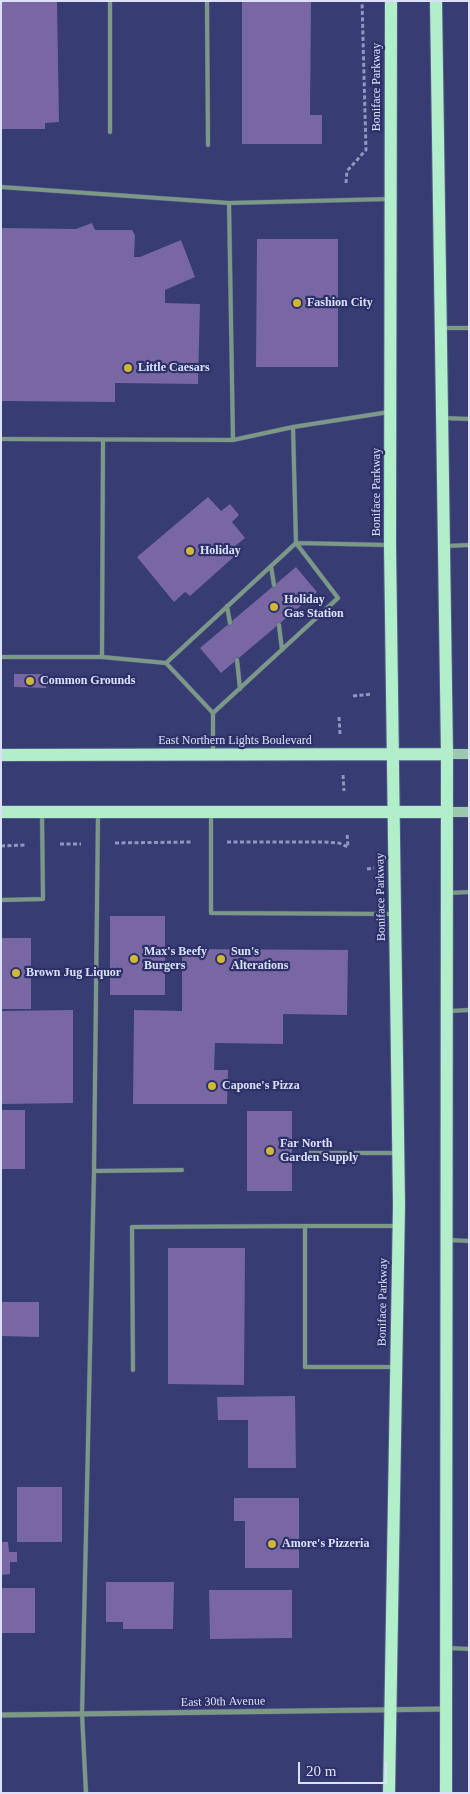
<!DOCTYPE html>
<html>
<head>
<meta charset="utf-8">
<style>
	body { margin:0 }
	#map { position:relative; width:470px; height:1794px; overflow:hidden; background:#373c73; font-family:"Times New Roman",serif }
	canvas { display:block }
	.frame { position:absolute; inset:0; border:2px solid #dbe0fb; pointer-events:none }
	.scale { position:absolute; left:298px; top:1762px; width:89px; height:22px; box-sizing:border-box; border:2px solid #dbe0fb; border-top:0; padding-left:6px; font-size:15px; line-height:18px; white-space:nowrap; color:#dbe0fb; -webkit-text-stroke:4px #2d3167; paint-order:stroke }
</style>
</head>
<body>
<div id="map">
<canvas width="470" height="1794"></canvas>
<div class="frame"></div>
<div class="scale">20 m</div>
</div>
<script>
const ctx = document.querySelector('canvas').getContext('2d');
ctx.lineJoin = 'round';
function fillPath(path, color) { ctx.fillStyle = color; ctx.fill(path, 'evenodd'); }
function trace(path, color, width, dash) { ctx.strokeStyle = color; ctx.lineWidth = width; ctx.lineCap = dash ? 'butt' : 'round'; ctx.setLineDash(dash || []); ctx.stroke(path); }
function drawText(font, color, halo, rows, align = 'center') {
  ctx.font = font + ' "Times New Roman",serif'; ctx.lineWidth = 4.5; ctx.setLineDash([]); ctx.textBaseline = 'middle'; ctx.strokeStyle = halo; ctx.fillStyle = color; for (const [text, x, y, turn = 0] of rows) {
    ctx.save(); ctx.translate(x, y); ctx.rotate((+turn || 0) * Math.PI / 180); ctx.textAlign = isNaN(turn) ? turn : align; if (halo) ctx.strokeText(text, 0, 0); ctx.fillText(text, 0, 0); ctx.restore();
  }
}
fillPath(new Path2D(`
	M1,1h56l2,121 -14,1v6h-44z
	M242,1h69l-1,114h12v29h-80z
	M92,223l3,7h37l3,5 -1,22h6l41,-17 14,37 -30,13v13l35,1 -2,80 -83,-1v19l-114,-1v-173l75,1z
	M257,239h81v128h-82z
	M208,497l13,14 9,-7 9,11 -7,7 13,16 -11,9 3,7 -47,42 -5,-4 -11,10 -37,-45z
	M296,567l21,25 -96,81 -21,-25z
	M14,674h32v14l-32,-1z
	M110,916h55v79h-55z
	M1,938h30v71h-30z
	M182,949l166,1 -1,65 -64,-1v30l-68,-1 -1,27h14l-1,34h-94l1,-94 48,1z
	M73,1010v93l-72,1v-93z
	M1,1110h24v59h-24z
	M247,1111h45v80h-45z
	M168,1248h77l-1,137 -76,-1z
	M1,1302h38v35l-38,-1z
	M295,1396l1,72h-48v-48h-30l-1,-23z
	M17,1487h45v55h-45z
	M234,1498h65v70h-54v-47h-11z
	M1,1542h7l1,10h8v10h-7v12l-9,1z
	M106,1582h68l-1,47h-50v-7h-17z
	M1,1588h34v45h-34z
	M209,1590h83v48l-82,1z`), '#7967a3');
const lane = new Path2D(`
	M110,1v131
	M207,1l1,144
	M1,187l228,16
	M444,328h25
	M444,418l25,1
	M1,439l232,1 60,-13 96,-15
	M233,440l-4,-237 160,-4
	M446,546l23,-1
	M271,566l3,19
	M227,606l3,17
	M279,625l3,25
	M1,657h101l1,-217
	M102,657l64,6 47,50v40
	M237,660l3,29
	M166,663l130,-120 92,2
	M213,713l125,-115 -42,-55 -3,-116
	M211,814v99l182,1
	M449,893l20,-1
	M1,900l42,-1 -1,-86
	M450,1011l19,-1
	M308,1153h88
	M94,1171l88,-1
	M305,1226h90
	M449,1240l20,1
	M133,1370l-1,-143 173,-1v141h88
	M449,1648l20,1
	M86,1793l-4,-79 12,-543 4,-357`);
const street = new Path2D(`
	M1,1715l445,-6`);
const secondary = new Path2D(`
	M447,754h22
	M447,812h22`);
const primary = new Path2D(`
	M436,1l11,753 -1,1039
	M1,755l446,-1
	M1,812h446
	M389,1793l10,-588 -9,-660 1,-544`);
trace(lane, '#555a8b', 5);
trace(street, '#555a8b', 6);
trace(secondary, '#555a8b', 11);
trace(primary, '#555a8b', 14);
trace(new Path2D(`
	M346,183l1,-12 19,-21 -4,-149
	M353,696l19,-2
	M339,717l1,17
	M343,775l1,16
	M227,842h97l15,1 9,4 -1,-14
	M115,843l78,-1
	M60,844h21
	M1,846l25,-1
	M367,869l7,-1`), '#9196be', 3, [4, 2.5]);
trace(lane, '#7c9986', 4);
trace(street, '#7c9986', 5);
trace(secondary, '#9ac9ac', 10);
trace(primary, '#b1eec9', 12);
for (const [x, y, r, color] of [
	[297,303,5,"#d1b736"],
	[128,368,5,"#d1b736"],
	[190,551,5,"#d1b736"],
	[274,607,5,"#d1b736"],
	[30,681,5,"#d1b736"],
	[134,959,5,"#d1b736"],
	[221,959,5,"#d1b736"],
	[16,973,5,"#d1b736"],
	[212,1086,5,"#d1b736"],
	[270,1151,5,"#d1b736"],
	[272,1544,5,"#d1b736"]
]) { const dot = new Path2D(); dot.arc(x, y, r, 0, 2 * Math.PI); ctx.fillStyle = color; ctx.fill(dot); trace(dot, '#2d3167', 2); }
drawText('12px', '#dbe0fb', '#2d3167', [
	["Boniface Parkway",377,87,-90],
	["Boniface Parkway",377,492,-90],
	["East Northern Lights Boulevard",235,741],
	["Boniface Parkway",381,897,-91],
	["Boniface Parkway",383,1302,-89],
	["East 30th Avenue",223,1702,-1]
]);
drawText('bold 12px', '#dbe0fb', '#2d3167', [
	["Fashion City",307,303],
	["Little Caesars",138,368],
	["Holiday",200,551],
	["Holiday",284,600],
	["Gas Station",284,614],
	["Common Grounds",40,681],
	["Max's Beefy",144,952],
	["Burgers",144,966],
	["Sun's",231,952],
	["Alterations",231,966],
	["Brown Jug Liquor",26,973],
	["Capone's Pizza",222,1086],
	["Far North",280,1144],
	["Garden Supply",280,1158],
	["Amore's Pizzeria",282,1544]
], 'left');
</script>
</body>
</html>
